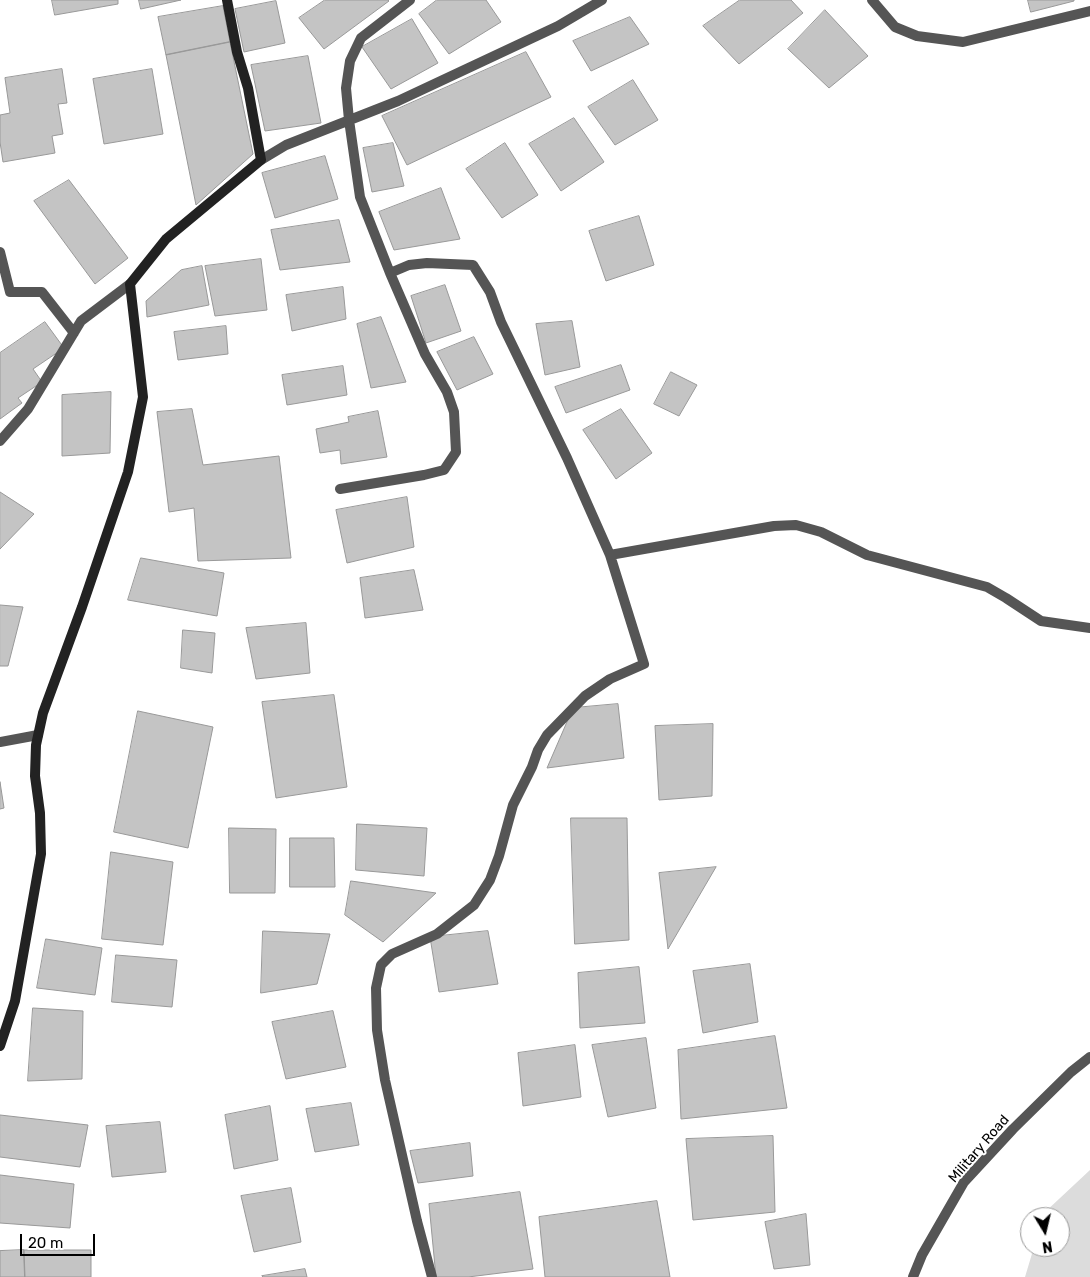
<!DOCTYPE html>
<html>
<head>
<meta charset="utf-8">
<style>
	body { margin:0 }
	#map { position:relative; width:1090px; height:1277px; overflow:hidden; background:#fff; font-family:Rubik,sans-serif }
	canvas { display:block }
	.north { position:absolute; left:1020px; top:1207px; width:50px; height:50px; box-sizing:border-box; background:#fff; border:1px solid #999; border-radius:50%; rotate:171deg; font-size:14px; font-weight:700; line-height:20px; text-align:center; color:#000 }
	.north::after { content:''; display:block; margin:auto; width:18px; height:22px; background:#000; clip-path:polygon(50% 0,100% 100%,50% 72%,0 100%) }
	.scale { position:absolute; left:20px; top:1234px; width:75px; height:22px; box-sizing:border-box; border:2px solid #000; border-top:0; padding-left:6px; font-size:15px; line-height:18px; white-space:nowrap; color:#000; -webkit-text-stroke:4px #fff; paint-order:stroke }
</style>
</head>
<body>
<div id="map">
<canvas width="1090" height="1277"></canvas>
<div class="north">N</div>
<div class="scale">20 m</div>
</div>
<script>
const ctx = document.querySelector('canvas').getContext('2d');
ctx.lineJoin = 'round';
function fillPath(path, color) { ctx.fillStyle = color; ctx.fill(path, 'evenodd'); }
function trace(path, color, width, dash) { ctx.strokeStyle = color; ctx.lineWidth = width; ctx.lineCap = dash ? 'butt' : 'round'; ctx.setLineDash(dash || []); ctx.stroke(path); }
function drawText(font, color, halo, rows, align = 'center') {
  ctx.font = font + ' Rubik,sans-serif'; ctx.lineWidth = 4; ctx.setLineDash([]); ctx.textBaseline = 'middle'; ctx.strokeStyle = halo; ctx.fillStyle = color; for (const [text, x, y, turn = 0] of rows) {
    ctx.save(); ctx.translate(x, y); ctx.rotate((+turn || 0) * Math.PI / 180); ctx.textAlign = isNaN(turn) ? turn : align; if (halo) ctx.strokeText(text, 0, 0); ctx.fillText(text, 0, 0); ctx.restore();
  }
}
fillPath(new Path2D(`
	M1090,1170v107h-65l9,-30h26v-30h-17l1,-4z`), '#dcdcdc');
const building = new Path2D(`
	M52,0h66v4l-63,11z
	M139,0h42l-40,9z
	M325,0h63l1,1 -65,48 -25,-31z
	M437,0h49l15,22 -52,32 -30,-40z
	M740,0h51l12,13 -64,51 -36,-38z
	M1028,0h46v1l-43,11z
	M276,1l9,42 -41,9 -9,-43z
	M223,6l7,36 -64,13 -8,-38z
	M825,10l43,46 -39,32 -41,-39z
	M630,17l19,27 -58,27 -18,-30z
	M412,19l26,44 -47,26 -29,-42z
	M230,42l23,112 -57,51 -30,-150z
	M526,52l25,45 -144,68 -25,-49z
	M308,56l13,67 -56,8 -14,-66z
	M62,69l5,34 -9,1 5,30 -11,2 3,17 -52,9 -3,-20v-27l10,-2 -5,-35z
	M152,69l11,65 -59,10 -11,-65z
	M633,80l25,40 -43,25 -27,-38z
	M574,118l30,44 -43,29 -32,-47z
	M393,143l11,43 -32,6 -9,-44z
	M505,143l33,52 -36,23 -36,-49z
	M325,156l13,43 -63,19 -13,-45z
	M69,180l59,78 -33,26 -61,-83z
	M441,188l19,51 -66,11 -15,-38z
	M639,216l15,49 -48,16 -17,-50z
	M339,220l11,42 -70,8 -9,-40z
	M261,259l6,51 -52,6 -10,-50z
	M202,266l7,39 -62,12 -1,-16 35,-31z
	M445,285l16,46 -35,12 -15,-47z
	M343,287l3,32 -54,12 -6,-36z
	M381,317l25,65 -35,6 -14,-64z
	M572,321l8,46 -35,8 -9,-51z
	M45,322l19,26 -31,21 9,13 -24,16 4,5 -22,16v-66z
	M226,326l2,28 -50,6 -4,-28z
	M474,337l19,37 -36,16 -20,-38z
	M621,365l9,25 -64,23 -11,-26z
	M343,366l4,29 -60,10 -5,-30z
	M671,372l26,13 -18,31 -25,-12z
	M111,392l-1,61 -48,3v-61z
	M192,409l11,56 76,-9 12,102 -93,3 -4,-53 -25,4 -12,-100z
	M621,409l31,44 -36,26 -33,-49z
	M378,411l9,46 -46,7 -1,-14 -20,3 -4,-24 33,-7 -1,-5z
	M0,492l34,22 -34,35z
	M407,497l7,50 -67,16 -11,-53z
	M141,558l83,15 -7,43 -89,-16z
	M414,570l9,40 -58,8 -5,-40z
	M0,605l23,2 -15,59h-8z
	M306,623l4,50 -54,6 -10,-51z
	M183,630l32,3 -3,40 -31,-5z
	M334,695l13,92 -71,11 -14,-96z
	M618,704l6,54 -77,10 26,-60z
	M138,711l75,16 -25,121 -74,-16z
	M713,724l-1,72 -53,4 -4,-74z
	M0,782l4,26 -4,1z
	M571,818h56l2,122 -54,4z
	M357,824l70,4 -3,48 -68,-6z
	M229,828l47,1 -1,64h-45z
	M290,838h44l1,49h-45z
	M111,852l62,10 -10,83 -61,-6z
	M716,867l-48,82 -9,-76z
	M351,881l85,12 -53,49 -38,-27z
	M263,931l67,3 -13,50 -56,9z
	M488,931l10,53 -59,8 -9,-55z
	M46,939l56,9 -7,47 -58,-7z
	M116,955l61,5 -5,47 -60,-5z
	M750,964l8,58 -55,11 -10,-62z
	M639,967l6,56 -65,5 -2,-55z
	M33,1008l50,3 -1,68 -54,2z
	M333,1011l13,56 -60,12 -14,-57z
	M775,1036l12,72 -106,11 -3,-69z
	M646,1038l10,70 -48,9 -16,-72z
	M575,1045l6,52 -58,9 -5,-53z
	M351,1103l8,42 -44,7 -9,-43z
	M270,1106l8,54 -44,9 -9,-54z
	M0,1115l88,10 -8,42 -80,-10z
	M160,1122l6,50 -54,5 -6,-51z
	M773,1136l2,76 -82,8 -7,-81z
	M470,1143l3,33 -55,7 -8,-32z
	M0,1175l74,9 -4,44 -70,-5z
	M291,1188l10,54 -47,10 -13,-56z
	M520,1192l13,77 -65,8h-32l-7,-73z
	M657,1201l13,76h-125l-6,-60z
	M806,1214l4,51 -36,4 -9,-47z
	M24,1250h67v27h-66z
	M24,1250l1,27h-25v-26z
	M305,1269l2,8h-44l-1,-1z`);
fillPath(building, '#c4c4c4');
trace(building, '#999', 1);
trace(new Path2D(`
	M0,742l38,-7
	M913,1277l9,-22 42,-73 49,-53 58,-57 19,-15`), '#555', 10);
trace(new Path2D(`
	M410,0l-49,38 -11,23 -4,27 3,32 11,77 30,76 19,-8 18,-2 46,2 17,27 11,30 66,136 43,97 34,109 -34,15 -25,17 -38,39 -9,15 -6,17 -19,38 -14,51 -9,24 -16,25 -37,29 -45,20 -11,11 -5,23 1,42 8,50 32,141 15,56
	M872,0l23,27 22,9 46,6 127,-31
	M261,160l25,-15 112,-44 160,-75 44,-26
	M0,252l10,40h32l32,41
	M0,441l28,-32 53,-88 49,-37
	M340,489l84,-14 20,-5 12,-18 -2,-40 -7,-20 -22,-38 -35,-81
	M610,555l164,-29 22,-1 25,7 46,23 120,32 19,11 35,23 49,7`), '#555', 10);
trace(new Path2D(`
	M0,1046l15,-45 26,-147 -1,-41 -5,-37 1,-31 7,-32 39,-106 46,-135 15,-75 -13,-113 36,-45 95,-79 -13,-72 -11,-36 -10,-52`), '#222', 10);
drawText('14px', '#000', '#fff', [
	["Military Road",979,1149,-49]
]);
</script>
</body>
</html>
